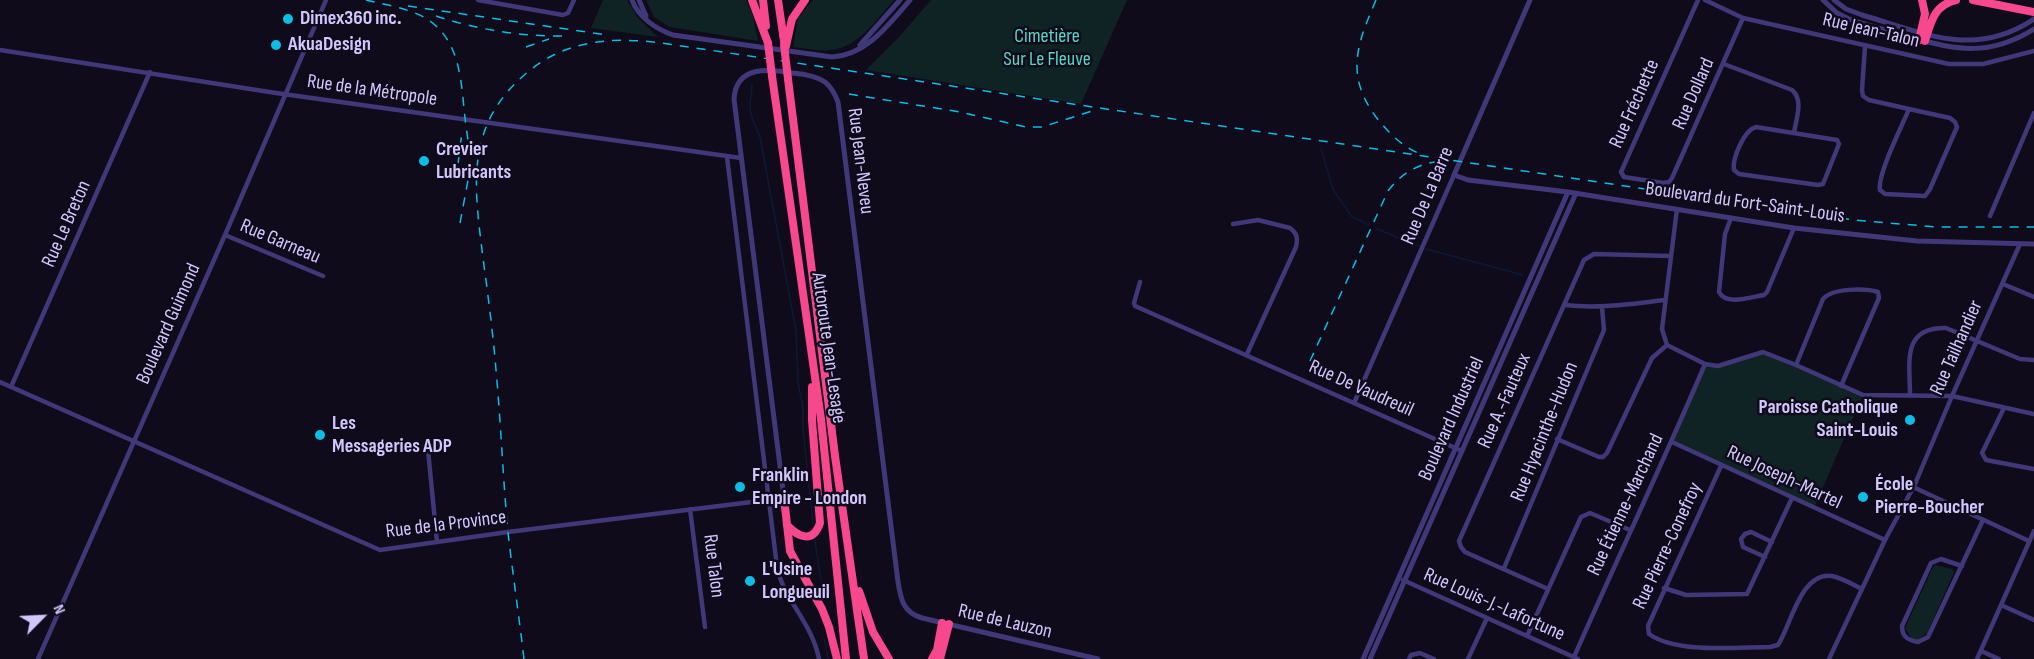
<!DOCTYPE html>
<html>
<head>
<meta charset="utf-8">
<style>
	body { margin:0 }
	#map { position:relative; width:2034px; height:659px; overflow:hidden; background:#0f0b1b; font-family:"Sofia Sans Condensed",sans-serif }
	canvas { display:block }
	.north { position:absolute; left:12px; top:587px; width:60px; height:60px; -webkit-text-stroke:4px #0f0b1b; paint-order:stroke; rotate:66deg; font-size:16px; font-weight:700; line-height:24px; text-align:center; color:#d2c7fd }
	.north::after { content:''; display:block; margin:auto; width:21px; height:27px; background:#d2c7fd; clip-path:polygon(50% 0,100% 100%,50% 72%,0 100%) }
</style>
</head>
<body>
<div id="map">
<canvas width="2034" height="659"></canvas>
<div class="north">N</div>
</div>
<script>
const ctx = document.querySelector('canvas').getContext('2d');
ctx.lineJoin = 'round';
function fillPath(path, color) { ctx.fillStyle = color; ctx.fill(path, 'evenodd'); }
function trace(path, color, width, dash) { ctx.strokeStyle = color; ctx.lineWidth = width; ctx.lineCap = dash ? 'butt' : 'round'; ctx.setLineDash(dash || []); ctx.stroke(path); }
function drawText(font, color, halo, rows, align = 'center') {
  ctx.font = font + ' "Sofia Sans Condensed",sans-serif'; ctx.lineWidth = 5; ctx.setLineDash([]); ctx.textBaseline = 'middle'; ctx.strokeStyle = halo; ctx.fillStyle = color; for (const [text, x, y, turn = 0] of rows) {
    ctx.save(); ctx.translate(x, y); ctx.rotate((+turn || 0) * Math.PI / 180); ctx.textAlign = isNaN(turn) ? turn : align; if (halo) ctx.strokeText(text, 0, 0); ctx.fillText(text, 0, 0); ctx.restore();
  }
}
fillPath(new Path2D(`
	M603,0h24l11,18 20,19 -67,-9z
	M646,0h100l7,15 5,26 -88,-14 -16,-10z
	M813,0h81c-17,19 -36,48 -63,50 -12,2 -26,-2 -38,-3l5,-29z
	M931,0h196l-46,104 -215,-34 33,-33z
	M1763,352l100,43 -49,113 -142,-66 33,-78 13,2z
	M1935,565l17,4 2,3 -2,5 -25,56 -9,7 -7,-2 -6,-10 28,-61z`), '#0f2324');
trace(new Path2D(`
	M752,84c0,7 -1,13 -2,19 -1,12 6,24 10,34l36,194 2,51 5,26v21l10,95
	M1321,149l12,40 18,27 18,9
	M1377,229l42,17
	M1426,249l97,26
	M815,541l8,53
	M824,638l4,21`), '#0c1939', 1.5);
trace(new Path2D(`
	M478,0l85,15 5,-2 6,-13
	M1698,0l-77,172 3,5 39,6 6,-1 3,-4 71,-160
	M1705,0l38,18 206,46h34l51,-13
	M1865,46l-3,44 1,6 6,4 40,9c-7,17 -32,66 -29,81l5,4 40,2 5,-7 27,-62 -2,-5 -5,-4 -41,-9
	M0,50l276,43 465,65
	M1724,64l68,26c12,10 4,29 2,43
	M1756,127l81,13 2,4 -16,40 -5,1 -79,-11 -5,-4c-2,-11 10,-40 22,-43z
	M727,157l50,410c6,32 35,55 42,92
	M1677,209l-15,120 5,16 38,19 13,2 45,-14 33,13 67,30 89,1 82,18
	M1990,216l44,-103
	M1731,218l-6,16 -6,58c7,14 32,5 45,3l3,-3 27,-64
	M1233,224l25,-4 32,8c7,5 8,10 6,19l-49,107
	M225,235l98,41
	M1140,282l-6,21 1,3 327,145
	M2003,284l31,13
	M1565,305c33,4 66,-1 99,-5
	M1796,365l27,-66c9,-11 42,-11 55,-7l1,6 -38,88
	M0,382l380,168 128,-18 276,-34
	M11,387l139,-315
	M1910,395c0,-32 -9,-68 36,-67l74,31 14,1
	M1354,403l100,-228
	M2004,408l-22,45 4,7 48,9
	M1557,439l42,18h4l4,-4 45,-95 15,-13
	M433,442l-5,8 9,92
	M1672,442l213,98
	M1721,466l-73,160 1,8c28,20 87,13 121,13l8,-2c13,-20 23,-74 54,-69 10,2 20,8 30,13
	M1913,487l116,54
	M690,509l15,118
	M1765,557l-22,-10 -2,-8 4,-5 6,-2 21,10
	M1962,566l-21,-7 -10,4 -29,63c0,11 6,14 16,16l10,-5 55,-117
	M1504,568l100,-238 -2,-23
	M1403,580l175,79
	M1664,588l22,7 61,-1 45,-96
	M1548,589l-83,-37 -4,-5 -2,-6 125,-281 10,-6 76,2
	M2001,605l33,15
	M1527,636l54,-119 9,-4 40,17
	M1981,651l18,8
	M1574,657c43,-98 89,-194 131,-293
	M38,659l187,-424 101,-235
	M1409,659l2,-4 9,-2 14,6
	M1468,659l19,-41
	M1829,659l56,-119 30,-56 37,-88 68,-152
	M1977,659l57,-128`), '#403878', 4.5);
trace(new Path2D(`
	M632,0c6,17 24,29 41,35l159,22c35,-2 57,-33 78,-57
	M639,0l7,16
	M1530,0l-76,175 14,5 100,12 226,36 123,13 117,3
	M1823,0l14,13 14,7c20,6 39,11 58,17 48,13 80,20 125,-8
	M1834,0l12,9 16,6c62,18 112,44 172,4
	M860,45l40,-45
	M784,498l-50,-399c2,-34 35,-30 59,-26 11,1 23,3 32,9 6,5 10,12 13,20l60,480c3,18 5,30 24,36l176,41
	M1363,659l205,-467
	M1370,659l206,-466`), '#403878', 5);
trace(new Path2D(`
	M752,0l16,43
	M763,0l3,26
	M778,0l6,41
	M1973,0l61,12
	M1919,40l6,-26 -3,-14
	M1925,41c6,-19 9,-36 31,-41
	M786,46l6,-27 13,-19
	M772,76l49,343 25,240
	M788,79l47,377 29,203
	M784,498l6,53 32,58 7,18 8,32
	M787,525c11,12 26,19 33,-2l-8,-103v-33
	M859,591l14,41 16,27
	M932,659l5,-9 5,-27
	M940,659l9,-35`), '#f7488d', 8);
trace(new Path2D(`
	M366,0c20,5 43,8 61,19 34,22 34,63 38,99 2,17 5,33 6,50
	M1376,0c-19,44 -31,75 0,117 12,15 24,28 42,36
	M408,6l199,29
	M436,16c42,14 88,21 133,20
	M526,47l23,-8
	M849,94l111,18 66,15h16l50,-16
	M456,180l6,-48
	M460,223l9,-48
	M1310,361l78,-170c12,-16 27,-26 47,-29
	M524,659c-5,-42 -11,-84 -16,-126 -5,-54 -7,-108 -12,-163 -3,-37 -8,-75 -13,-112 -9,-73 -19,-134 46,-187 39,-32 85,-34 133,-28l1192,177 82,7h98`), '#0abee6', 1.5, [9, 8]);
trace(new Path2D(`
	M768,43l4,33
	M784,45l4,34`), '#f7488d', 8);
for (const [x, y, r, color] of [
	[288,19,6,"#0abee6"],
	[276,45,6,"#0abee6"],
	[424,161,6,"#0abee6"],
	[1910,420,6,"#0abee6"],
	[320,435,6,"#0abee6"],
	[740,487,6,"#0abee6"],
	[1863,497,6,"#0abee6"],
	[750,581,6,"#0abee6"]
]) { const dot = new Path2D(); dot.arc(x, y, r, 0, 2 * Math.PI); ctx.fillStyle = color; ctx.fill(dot); trace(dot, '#0f0b1b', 2); }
drawText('bold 20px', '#d2c7fd', '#0f0b1b', [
	["Dimex360 inc.",300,19],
	["AkuaDesign",288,45],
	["Crevier",436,150],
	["Lubricants",436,173],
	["Paroisse Catholique",1898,408,"right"],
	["Saint-Louis",1898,431,"right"],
	["Les",332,424],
	["Messageries ADP",332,447],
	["Franklin",752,476],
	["Empire - London",752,499],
	["École",1875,485],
	["Pierre-Boucher",1875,508],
	["L'Usine",762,570],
	["Longueuil",762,593]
], 'left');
drawText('20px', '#d2c7fd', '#0f0b1b', [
	["Rue Jean-Talon",1871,31,13],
	["Rue de la Métropole",372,91,8],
	["Rue Dollard",1694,94,-66],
	["Rue Fréchette",1635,104,-66],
	["Rue Jean-Neveu",860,161,83],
	["Rue De La Barre",1428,196,-67],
	["Boulevard du Fort-Saint-Louis",1745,203,8],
	["Rue Le Breton",67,224,-66],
	["Rue Garneau",280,242,23],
	["Boulevard Guimond",169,324,-66],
	["Autoroute Jean-Lesage",828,348,82],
	["Rue Tailhandier",1957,348,-66],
	["Rue De Vaudreuil",1361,389,24],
	["Rue A.-Fauteux",1505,401,-66],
	["Boulevard Industriel",1452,419,-66],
	["Rue Hyacinthe-Hudon",1545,432,-68],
	["Rue Joseph-Martel",1784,478,25],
	["Rue Étienne-Marchand",1626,505,-65],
	["Rue de la Province",446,525,-7],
	["Rue Pierre-Conefroy",1668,546,-65],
	["Rue Talon",713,566,83],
	["Rue Louis-J.-Lafortune",1494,605,24],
	["Rue de Lauzon",1005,622,13]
]);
drawText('20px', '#58d8c3', '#0f0b1b', [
	["Cimetière",1047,37],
	["Sur Le Fleuve",1047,60]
]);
</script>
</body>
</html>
